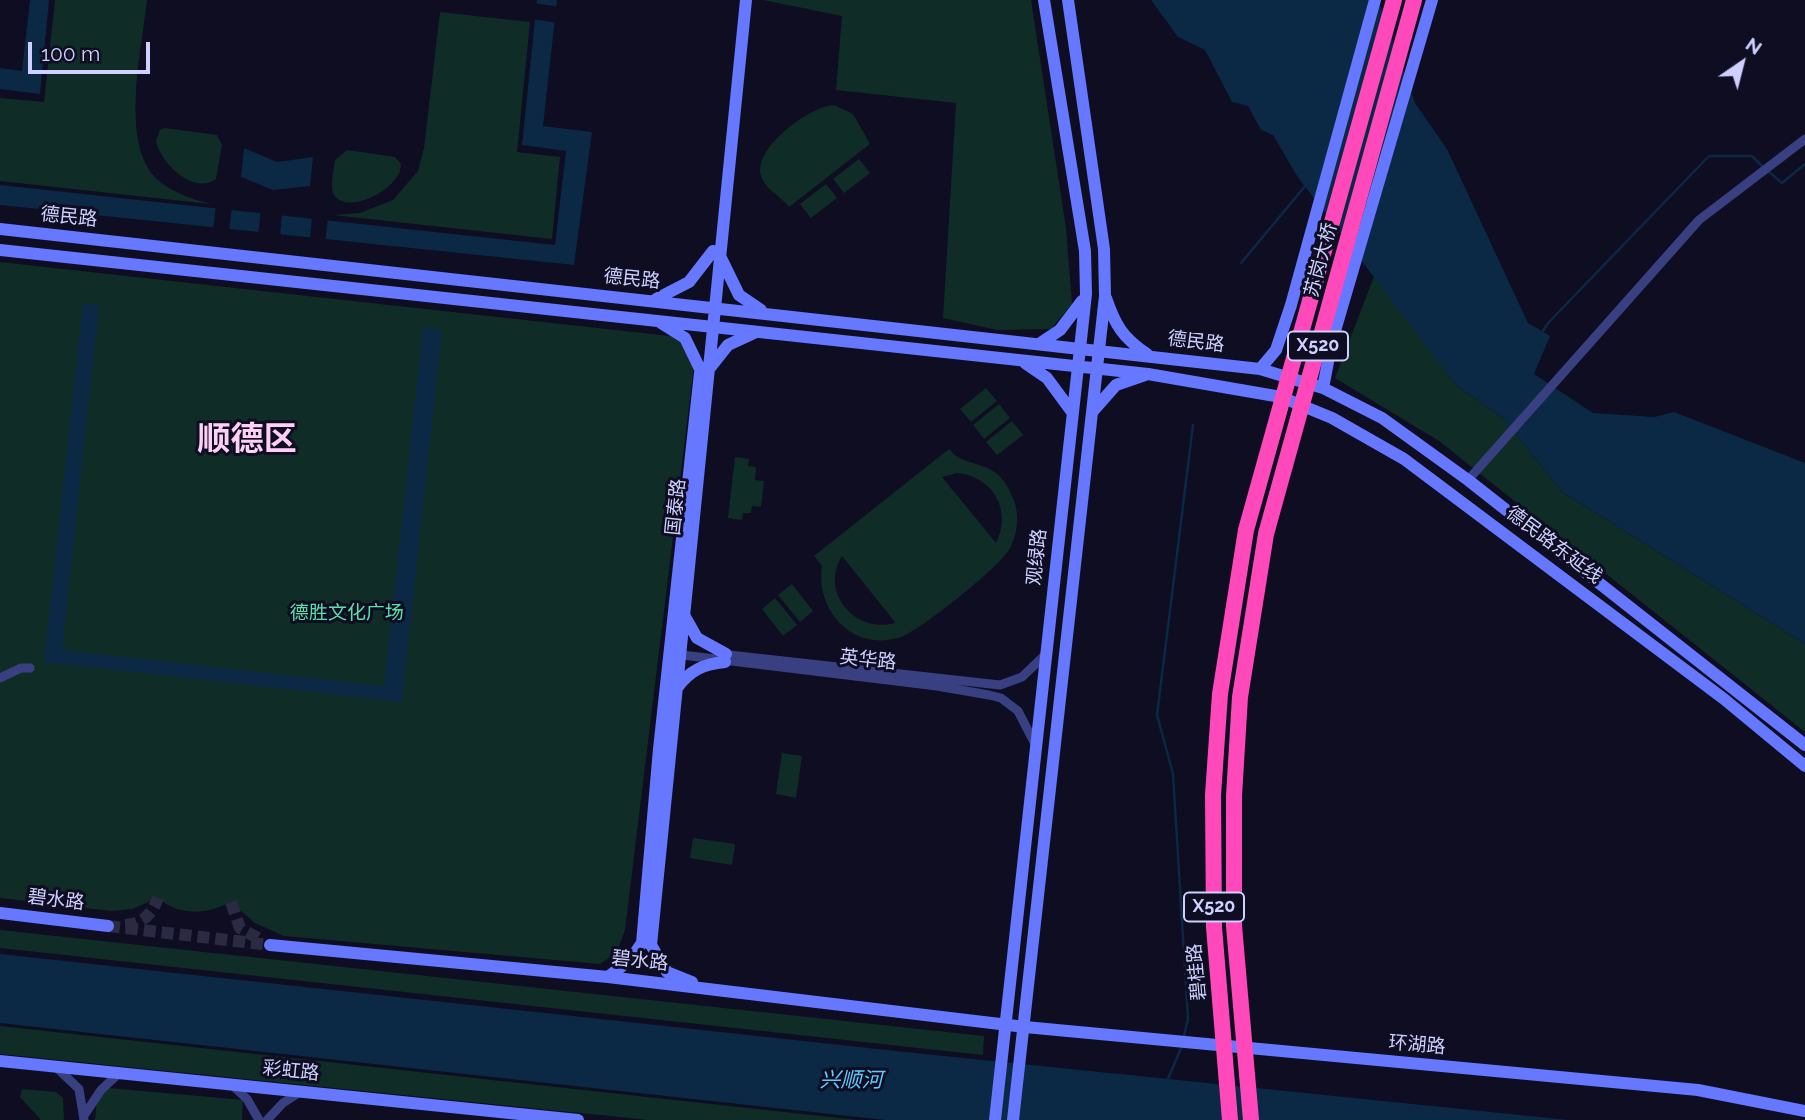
<!DOCTYPE html>
<html>
<head>
<meta charset="utf-8">
<style>
	body { margin:0 }
	#map { position:relative; width:1805px; height:1120px; overflow:hidden; background:#0e0d22; font-family:Raleway,sans-serif }
	canvas { display:block }
	.north { position:absolute; left:1707px; top:28px; width:70px; height:70px; -webkit-text-stroke:5px #0e0d22; paint-order:stroke; rotate:35deg; font-size:19px; font-weight:700; line-height:28px; text-align:center; color:#ced0ff }
	.north::after { content:''; display:block; margin:auto; width:24px; height:32px; background:#ced0ff; clip-path:polygon(50% 0,100% 100%,50% 72%,0 100%) }
	.scale { position:absolute; left:28px; top:42px; width:122px; height:32px; box-sizing:border-box; border:4px solid #ced0ff; border-top:0; padding-left:9px; font-size:21px; line-height:24px; white-space:nowrap; color:#ced0ff; -webkit-text-stroke:5px #0e0d22; paint-order:stroke }
</style>
</head>
<body>
<div id="map">
<canvas width="1805" height="1120"></canvas>
<div class="north">N</div>
<div class="scale">100 m</div>
</div>
<script>
const ctx = document.querySelector('canvas').getContext('2d');
ctx.lineJoin = 'round';
function fillPath(path, color) { ctx.fillStyle = color; ctx.fill(path, 'evenodd'); }
function trace(path, color, width, dash) { ctx.strokeStyle = color; ctx.lineWidth = width; ctx.lineCap = dash ? 'butt' : 'round'; ctx.setLineDash(dash || []); ctx.stroke(path); }
function drawText(font, color, halo, rows, align = 'center') {
  ctx.font = font + ' Raleway,"Noto Sans SC",sans-serif'; ctx.lineWidth = 6; ctx.setLineDash([]); ctx.textBaseline = 'middle'; ctx.strokeStyle = halo; ctx.fillStyle = color; for (const [text, x, y, turn = 0] of rows) {
    ctx.save(); ctx.translate(x, y); ctx.rotate((+turn || 0) * Math.PI / 180); ctx.textAlign = isNaN(turn) ? turn : align; if (halo) ctx.strokeText(text, 0, 0); ctx.fillText(text, 0, 0); ctx.restore();
  }
}
fillPath(new Path2D(`
	M55,0h92c-5,48 -26,136 6,175 14,16 37,23 57,29l-210,-23v-83l44,4z
	M763,0h268l35,228 6,76 -21,25 -54,1 -54,-12 13,-215 -120,-13 6,-74z
	M440,12l90,10 -13,130 43,5 -8,82 -219,-24 27,-2 33,-13 25,-29 6,-23z
	M834,105l19,9 17,30 -81,63c-9,-12 -24,-17 -28,-32 -8,-27 49,-69 73,-70z
	M165,128l52,7 5,10 -6,34c-22,17 -57,-17 -60,-39l4,-10z
	M347,150l48,7 6,7c1,25 -57,54 -68,29 -3,-9 1,-24 2,-33z
	M859,159l11,14 -26,20 -11,-14z
	M826,184l11,14 -26,20 -11,-14z
	M0,262l679,75 15,28 -69,565 -8,22 -17,12 -316,-28 -29,-13 -24,-21c-24,12 -51,15 -73,-4l-26,11 -20,2 -112,-13z
	M1375,274l81,111 47,33 59,74 243,152v88l-366,-291 -104,-63z
	M986,388l11,13 -26,21 -11,-13z
	M999,404l11,14 -26,21 -11,-14z
	M1012,421l11,14 -26,20 -11,-13z
	M949,449c17,22 48,6 64,49 7,17 5,36 -4,52 -11,18 -88,80 -108,87 -47,16 -86,-26 -79,-71l-8,-10zM957,473c35,3 56,37 39,70l-54,-66zM842,556l53,66v1c-39,11 -76,-30 -53,-67z
	M735,457l14,2 -1,7 8,1 -1,13 9,1 -3,26 -9,-1 -1,7h-8l-1,7 -14,-2z
	M792,584l21,27 -13,11 -22,-27z
	M775,598l22,27 -14,11 -21,-27z
	M782,753l20,3 -6,42 -20,-4z
	M693,838l42,6 -3,21 -42,-7z
	M0,930l984,106 -1,19 -983,-107z
	M0,1026l857,94h-208l-649,-66z
	M98,1087l145,13 -1,20h-147z
	M22,1089l34,3 7,6 1,22h-23l-21,-23z`), '#102c27');
fillPath(new Path2D(`
	M30,0h19l-9,94 -40,-5v-21l22,3z
	M537,0h20l-14,126 49,6 -18,133 -574,-60v-20l555,60 11,-94 -44,-6z
	M1151,0h227l37,103 32,46 81,174 22,13 -16,38 59,39 61,4 20,-5 131,51v181l-243,-152 -59,-74 -47,-33 -159,-209 -24,-41 -12,-5 -13,-24 -16,-4 -27,-52 -27,-13z
	M244,148l33,14 36,-5 -3,29 -37,4 -32,-13z
	M83,303l16,2 -37,345 322,36 39,-359 19,3 -40,372 -358,-40z
	M0,954l924,100 645,66h-684l-885,-97z`), '#0b2844');
fillPath(new Path2D(`
	M533,3l27,4 -2,16 -26,-4z
	M216,205l16,1 -3,26 -16,-1z
	M261,210l21,2 -2,26 -22,-2z
	M312,215l16,2 -3,26 -15,-2z`), '#0e0d22');
trace(new Path2D(`
	M1768,171l14,12 23,-19
	M1241,263l65,-78
	M1540,335l9,-13 160,-166h43l11,11
	M1184,1036l4,-17 -15,-245 -16,-59 36,-290
	M1167,1081l15,-35`), '#0b2844', 2.5);
trace(new Path2D(`
	M231,902l9,26 23,13
	M125,925c18,-1 27,-11 33,-27
	M108,926l162,19`), '#2b2a43', 12, [12, 6]);
trace(new Path2D(`
	M1468,480l231,-260 106,-81
	M674,654l263,32 52,9 12,3 17,13 17,33
	M720,654l280,31 22,-8 24,-23
	M0,678l21,-10h9
	M58,1069l21,20 5,31
	M232,1085l15,14 12,21
	M85,1114l16,-24 17,-16
	M267,1120l16,-17 17,-11`), '#384082', 9);
trace(new Path2D(`
	M0,229l1260,140 63,19 59,30 86,62 337,265
	M0,250l1148,124 133,23 51,21 72,41 320,240 81,67
	M720,256l19,39 22,15
	M1106,298c9,27 17,40 41,56
	M656,299l33,-17 24,-31
	M661,323l24,15 15,31
	M1039,344l21,-14 22,-29
	M1025,363l22,15 25,34
	M709,369l19,-24 28,-13
	M1260,369l16,-19 15,-45 84,-305
	M1323,388l9,-47 100,-341
	M1093,411l23,-26 29,-10
	M684,615l13,23 29,16
	M677,688c13,-18 27,-24 48,-26
	M0,913l108,13
	M270,945l338,32 417,50 673,63 107,21
	M608,977l23,-18 11,-16 17,-194 41,-376
	M692,982l-25,-10 -16,-27 95,-945
	M0,1061l578,59
	M995,1120l91,-826 -1,-43 -41,-251
	M1013,1120l92,-824 -1,-47 -36,-249`), '#6578ff', 12);
trace(new Path2D(`
	M1230,1120l-16,-193 -1,-132 7,-101 26,-164 148,-530
	M1251,1120l-17,-194v-130l6,-99 26,-163 148,-534`), '#ff49bb', 16);
for (const [x, y, w] of [
	[1318,346,60],
	[1214,907,60]
]) { const box = new Path2D(); box.roundRect(x - w / 2, y - 14.5, w, 29, 5); ctx.fillStyle = '#0e0d22'; ctx.fill(box); trace(box, '#ced0ff', 2); }
drawText('bold 18px', '#ced0ff', null, [
	["X520",1318,346],
	["X520",1214,907]
]);
drawText('19px', '#ced0ff', '#0e0d22', [
	["德民路",69,217,6],
	["苏岗大桥",1321,260,-75],
	["德民路",632,279,6],
	["德民路",1196,342,7],
	["国泰路",676,507,-84],
	["德民路东延线",1554,545,37],
	["观绿路",1037,557,-84],
	["英华路",868,660,6],
	["碧水路",56,900,7],
	["碧水路",640,961,6],
	["碧桂路",1197,972,-95],
	["环湖路",1417,1045,5],
	["彩虹路",291,1071,6]
]);
drawText('19px', '#5ae0ab', '#0e0d22', [
	["德胜文化广场",347,613]
]);
drawText('italic 21px', '#5ccbff', '#0e0d22', [
	["兴顺河",851,1081]
]);
drawText('bold 33px', '#ffd0f5', '#0e0d22', [
	["顺德区",247,440]
]);
</script>
</body>
</html>
